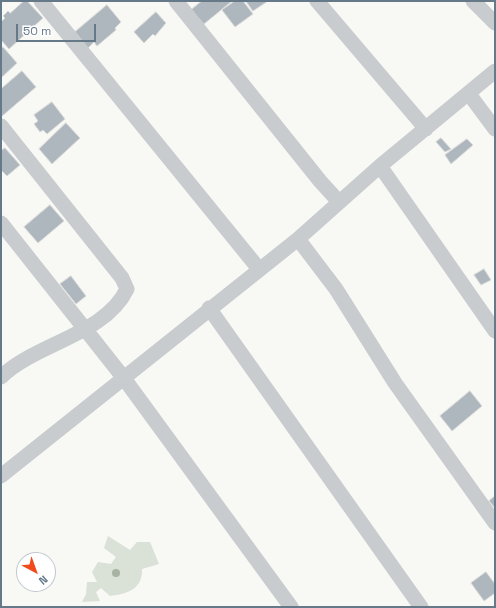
<!DOCTYPE html>
<html>
<head>
<meta charset="utf-8">
<style>
	body { margin:0 }
	#map { position:relative; width:496px; height:608px; overflow:hidden; background:#f8f8f5; font-family:"Space Grotesk",sans-serif }
	canvas { display:block }
	.frame { position:absolute; inset:0; border:2px solid #657989; pointer-events:none }
	.north { position:absolute; left:16px; top:552px; width:40px; height:40px; box-sizing:border-box; background:#fff; border:1px solid #c1c9d0; border-radius:50%; rotate:139deg; font-size:11px; font-weight:700; line-height:16px; text-align:center; color:#657989 }
	.north::after { content:''; display:block; margin:auto; width:14px; height:18px; background:#f14b1d; clip-path:polygon(50% 0,100% 100%,50% 72%,0 100%) }
	.scale { position:absolute; left:16px; top:24px; width:80px; height:18px; box-sizing:border-box; border:2px solid #657989; border-top:0; padding-left:5px; font-size:12px; line-height:14px; white-space:nowrap; color:#657989; -webkit-text-stroke:3px #fff; paint-order:stroke }
</style>
</head>
<body>
<div id="map">
<canvas width="496" height="608"></canvas>
<div class="frame"></div>
<div class="north">N</div>
<div class="scale">50 m</div>
</div>
<script>
const ctx = document.querySelector('canvas').getContext('2d');
ctx.lineJoin = 'round';
function fillPath(path, color) { ctx.fillStyle = color; ctx.fill(path, 'evenodd'); }
function trace(path, color, width, dash) { ctx.strokeStyle = color; ctx.lineWidth = width; ctx.lineCap = dash ? 'butt' : 'round'; ctx.setLineDash(dash || []); ctx.stroke(path); }
fillPath(new Path2D(`
	M108,536l22,14 7,-8h13l9,22 -17,5c1,20 -15,25 -32,27l-9,-8 -5,4 4,9 -18,1 4,-8 1,-12h10l-5,-10 6,-10 13,2 5,-7 -12,-9z`), '#dae1d6');
const building = new Path2D(`
	M24,1h3l16,17 -34,31 -8,-9v-18l4,-4 -2,-2 5,-5 2,2z
	M202,1h30l-28,23 -13,-14z
	M235,1h8l10,13 -18,13 -13,-17z
	M246,1h22l-15,10z
	M107,5l14,17 -6,6 1,2 -19,16 -3,-4 -6,6 -13,-16z
	M156,12l10,11 -11,13 -2,-2 -9,9 -10,-11z
	M3,47l14,16 -16,15v-29z
	M22,71l14,16 -35,30v-28z
	M52,102l13,17 -18,15 -4,-4 -3,2 -6,-8 4,-3 -4,-6z
	M66,123l14,15 -28,26 -13,-15z
	M441,138l10,11 -6,3 -9,-10z
	M467,139l6,6 -22,19 -6,-9z
	M5,148l15,17 -13,11 -6,-6v-19z
	M50,205l14,16 -26,22 -14,-16z
	M484,269l7,11 -10,5 -7,-10z
	M71,276l15,20 -10,8 -16,-20z
	M470,391l12,15 -30,25 -12,-15z
	M495,496v12l-6,-7z
	M486,572l9,12v9l-11,8 -13,-18z`);
fillPath(building, '#aeb7bd');
trace(building, '#dadad8', 1);
trace(new Path2D(`
	M41,1l218,268
	M176,1l144,180 19,21
	M317,1l109,128
	M473,1l22,22
	M469,94l26,35
	M1,126l121,152 5,11c-22,46 -91,54 -126,88
	M380,166l115,165
	M1,223l122,154 168,230
	M298,239l38,50 59,94 100,140
	M209,308l212,299
	M1,476l297,-237 82,-73 115,-95`), '#c8cccf', 15);
ctx.fillStyle = '#a8b3a3';
for (const [x, y] of [
	[116,573]
]) { ctx.beginPath(); ctx.arc(x, y, 4, 0, 2 * Math.PI); ctx.fill(); }
</script>
</body>
</html>
